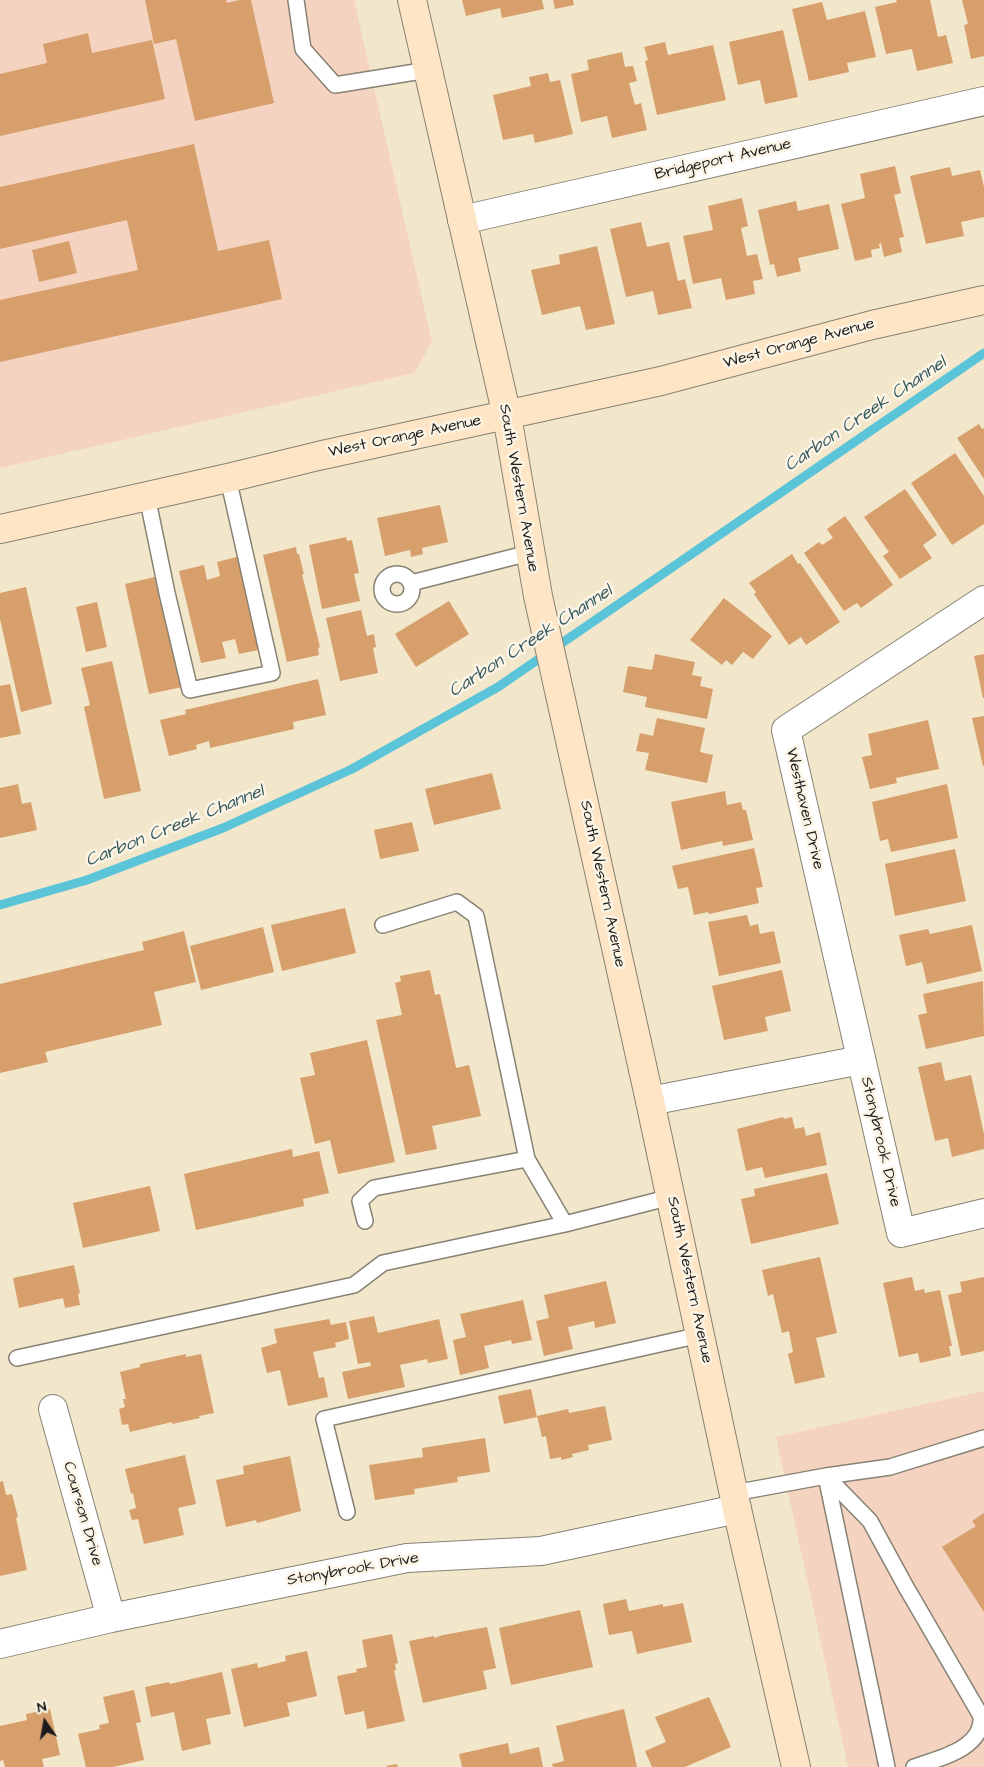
<!DOCTYPE html>
<html>
<head>
<meta charset="utf-8">
<style>
	body { margin:0 }
	#map { position:relative; width:984px; height:1767px; overflow:hidden; background:#f2e7cb; font-family:"Architects Daughter",sans-serif }
	canvas { display:block }
	.north { position:absolute; left:20px; top:1697px; width:50px; height:50px; -webkit-text-stroke:4px #fcf5e5; paint-order:stroke; rotate:348deg; font-size:14px; font-weight:700; line-height:20px; text-align:center; color:#1c1c1c }
	.north::after { content:''; display:block; margin:auto; width:18px; height:22px; background:#1c1c1c; clip-path:polygon(50% 0,100% 100%,50% 72%,0 100%) }
</style>
</head>
<body>
<div id="map">
<canvas width="984" height="1767"></canvas>
<div class="north">N</div>
</div>
<script>
const ctx = document.querySelector('canvas').getContext('2d');
ctx.lineJoin = 'round';
function fillPath(path, color) { ctx.fillStyle = color; ctx.fill(path, 'evenodd'); }
function trace(path, color, width, dash) { ctx.strokeStyle = color; ctx.lineWidth = width; ctx.lineCap = dash ? 'butt' : 'round'; ctx.setLineDash(dash || []); ctx.stroke(path); }
function drawText(font, color, halo, rows, align = 'center') {
  ctx.font = font + ' "Architects Daughter",sans-serif'; ctx.lineWidth = 5; ctx.setLineDash([]); ctx.textBaseline = 'middle'; ctx.strokeStyle = halo; ctx.fillStyle = color; for (const [text, x, y, turn = 0] of rows) {
    ctx.save(); ctx.translate(x, y); ctx.rotate((+turn || 0) * Math.PI / 180); ctx.textAlign = isNaN(turn) ? turn : align; if (halo) ctx.strokeText(text, 0, 0); ctx.fillText(text, 0, 0); ctx.restore();
  }
}
fillPath(new Path2D(`
	M0,0h354l78,342 -18,31 -414,95z
	M984,1391v376h-136l-72,-330z`), '#f4d3c1');
trace(new Path2D(`
	M0,905l87,-25 136,-52 129,-59 146,-82 486,-334`), '#5bc4d8', 9);
fillPath(new Path2D(`
	M145,0h81l1,3 13,-3h11l23,103 -79,18 -19,-82 -22,5z
	M462,0h80l2,9 -42,9 -2,-10 -34,8z
	M553,0h20l1,5 -19,4z
	M896,0h34l8,37 8,-2 7,28 -36,8 -5,-22 -26,5 -11,-47 22,-5z
	M962,0h22v56l-13,3 -7,-34 4,-1z
	M822,2l5,18 38,-9 11,46 -29,6 2,9 -40,9 -17,-72z
	M783,30l15,67 -33,7 -5,-24 -22,5 -9,-43z
	M88,33l4,20 60,-13 13,59 -165,37v-62l47,-11 -4,-19z
	M665,42l3,13 45,-10 13,55 -69,15 -12,-54 3,-1 -4,-13z
	M622,52l3,15 8,-1 4,15 -8,2 6,22 6,-2 6,27 -35,8 -5,-22 -26,6 -10,-48 18,-4 -2,-10z
	M548,73l2,9 10,-2 13,54 -38,9 -2,-9 -30,6 -10,-45 38,-9 -2,-9z
	M194,144l24,107 51,-11 13,59 -282,63v-62l138,-30 -11,-50 -127,29v-62z
	M895,166l6,27 -7,2 10,42 -5,1 3,14 -18,5 -3,-14 -2,1 1,4 -9,2 1,7 -17,4 -14,-57 24,-6 -5,-24z
	M950,167l2,9 28,-6 4,17v30l-23,5 3,14 -38,8 -16,-68z
	M742,198l6,28 -7,2 6,28 10,-2 6,25 -10,2 2,13 -29,6 -5,-22 -28,6 -10,-48 30,-6 -5,-24z
	M796,201l2,10 31,-7 10,45 -41,9 3,13 -24,6 -3,-13 -4,1 -12,-55z
	M641,222l6,25 22,-5 9,39 7,-2 7,29 -34,7 -5,-24 -27,6 -16,-68z
	M69,241l8,32 -38,9 -7,-32z
	M597,246l18,78 -29,6 -6,-24 -38,9 -11,-45 29,-6 -1,-9z
	M979,424l3,5 2,-1v51l-27,-41z
	M955,453l29,43v28l-32,21 -41,-62z
	M905,489l32,46 -14,10 9,13 -32,21 -17,-23 6,-4 -25,-35z
	M440,505l8,37 -26,6 1,6 -12,3 -1,-7 -25,6 -8,-38z
	M845,516l48,69 -32,23 -4,-5 -13,8 -40,-58 15,-11 3,3 11,-7 -6,-9z
	M346,537l1,4 5,-1 7,33 -5,1 6,27 -38,8 -13,-64z
	M296,547l1,7h2l5,20h-2l18,73 -2,1 1,7 -32,7 -24,-107z
	M792,554l6,10 2,-1 40,59 -34,23 -5,-8 -12,8 -35,-51 2,-2 -7,-9z
	M241,556l22,93 -24,5 -4,-15 -13,3 4,16 -25,5 -22,-92 25,-6 3,15 13,-4 -3,-14z
	M159,576l23,111 -33,7 -24,-110z
	M26,587l26,117 -31,8 -21,-93v-26z
	M724,598l48,38 -19,23 -10,-7 -11,13 -6,-5 -4,5 -32,-25z
	M449,601l20,33 -53,33 -21,-33z
	M97,602l10,45 -21,5 -10,-45z
	M361,610l6,26 7,-2 2,13 -3,1 5,25 -38,8 -14,-63z
	M655,654l40,8 -3,13 10,2 -2,9 13,3 -6,30 -62,-12 2,-10 -24,-5 5,-26 24,4z
	M984,654v44h-1l-9,-42z
	M112,661l29,130 -37,8 -20,-92 6,-2 -9,-37z
	M318,679l8,36 -33,7 1,7 -84,19 -1,-7 -13,4 1,4 -28,7 -9,-36 26,-6 -1,-4z
	M10,684l11,50 -21,4v-52z
	M984,716v50h-1l-11,-48z
	M657,718l48,10 -5,24 13,3 -6,28 -62,-13 4,-17 -13,-2 4,-18 13,3z
	M928,720l11,49 -43,9 1,5 -27,6 -8,-32 10,-2 -4,-21z
	M492,773l9,36 -67,16 -9,-36z
	M18,784l4,20 9,-2 6,28 -37,8v-50z
	M947,784l11,54 -67,14 -3,-13 -8,2 -8,-39z
	M725,791l2,14 14,-3 2,8h3l7,30 -30,6 -1,-5 -41,9 -10,-48z
	M412,822l7,29 -39,8 -6,-29z
	M754,848l9,39 -7,1 3,15 -50,11 -1,-2 -14,3 -6,-28 -10,2 -6,-23z
	M955,849l11,52 -71,15 -10,-52z
	M345,908l11,45 -74,18 -11,-46z
	M747,915l3,11 8,-2 2,10 14,-3 7,32 -62,13 -11,-54z
	M972,925l10,46 -55,13 -5,-22 -16,4 -7,-31 29,-6 2,5z
	M263,927l11,45 -73,18 -11,-44z
	M184,931l12,51 -42,10 8,33 -117,27 3,10 -48,11v-89l144,-34 -2,-8z
	M430,970l5,25 5,-1 16,74 13,-3 12,51 -49,10 5,23 -31,6 -30,-135 26,-5 -7,-32 6,-2 -1,-5z
	M782,970l9,41 -26,6 3,14 -44,9 -12,-54z
	M983,981l1,55 -58,13 -8,-34 9,-2 -4,-19z
	M367,1040l28,122 -57,12 -8,-34 -15,4 -15,-66 15,-3 -5,-22z
	M941,1062l4,19 26,-6 13,59v15l-32,8 -4,-19 -13,3 -17,-74z
	M783,1117l1,2 8,-2 3,12 9,-2 2,9 14,-4 7,33 -62,13 -3,-11 -16,4 -9,-42z
	M292,1149l1,8 26,-6 10,42 -26,6 1,7 -108,24 -12,-56z
	M827,1173l12,51 -88,20 -10,-45 14,-3 -1,-7z
	M150,1186l10,45 -77,17 -10,-45z
	M820,1257l17,76 -21,5 9,39 -30,7 -7,-30 5,-2 -4,-21 -7,2 -9,-39 -5,2 -6,-26z
	M74,1265l6,28 -2,1 2,11 -15,3 -2,-10 -44,10 -6,-30z
	M912,1277l3,14 9,-2 1,4 15,-3 12,56h-3l2,10 -31,7 -2,-10 -19,4 -16,-74z
	M984,1277v74l-23,5 -13,-61 14,-3 -2,-10z
	M606,1281l10,42 -21,5 -1,-7 -26,6 5,22 -29,7 -8,-35 13,-3 -5,-23z
	M523,1300l9,40 -20,4 -1,-4 -27,6 5,22 -29,7 -7,-35 13,-3 -6,-23z
	M374,1316l4,17 61,-14 9,40 -20,4 -1,-4 -27,6 5,22 -57,12 -6,-27 29,-6 -1,-4 -12,2 -9,-43z
	M329,1319l2,6 15,-3 3,17 -14,4 1,4 -23,5 6,26 5,-1 4,20 -40,9 -8,-36 -13,3 -6,-25 16,-5 -3,-14z
	M186,1354v3l15,-3 13,59 -15,3 1,2 -28,6v-2l-42,10 -2,-8 -6,1 -3,-16 6,-2 -2,-8h3l-6,-27 20,-5v-3z
	M531,1389l6,28 -33,7 -6,-28z
	M605,1406l7,34 -24,5 1,5 -17,4 1,3 -12,3v-3l-11,2 -4,-23 -4,1 -5,-21 31,-7 1,4z
	M485,1438l5,34 -33,5 1,5 -44,7 1,5 -40,6 -6,-35 54,-8 -1,-9z
	M185,1455l11,49 -18,4 6,27 -40,9 -6,-25 -6,1 -3,-10 7,-2 -3,-15 -2,1 -6,-25z
	M290,1456l11,55 -44,12 -1,-3 -30,7 -10,-47 28,-6 -1,-8z
	M3,1481l3,14 6,-1 6,23 -2,1 11,52 -27,6v-94z
	M984,1513v99l-42,-65 34,-21 -4,-5z
	M626,1599l3,12 34,-7v3l20,-4 9,39 -55,12 -5,-23 -23,4 -6,-31z
	M580,1610l13,57 -82,18 -12,-57z
	M487,1627l9,41 -13,3 4,18 -64,14 -14,-62 25,-5v2l9,-3z
	M392,1634l6,29 -3,1 1,6 -2,1 11,50 -38,8 -3,-18 -19,4 -8,-39 20,-4 -1,-3 11,-2 -5,-27z
	M307,1651l10,45 -30,7 3,13 -46,11 -13,-58 26,-6 1,5 28,-7 -1,-5z
	M222,1672l9,42 -25,5 5,25 -29,7 -8,-39 -23,5 -6,-30 24,-5 1,2z
	M134,1690l7,32 -5,1 8,37 -31,7h-27l-8,-33 22,-5 -1,-4 10,-2 -6,-26z
	M709,1697l22,50 -46,20h-33l-7,-16 21,-9 -11,-25z
	M50,1709l10,46 -18,4 2,8h-39l-2,-7 -3,1v-35l27,-6 -1,-6z
	M624,1709l13,58h-84l-1,-3 12,-3 -8,-35z
	M508,1743l2,11 29,-7 4,20h-81l-3,-13z
	M397,1764l1,3h-12v-1z`), '#d69f6b');
const lane = new Path2D(`
	M296,0l7,49 32,36 93,-15
	M147,496l20,97 23,97 82,-17 -44,-195
	M382 589a15 15 0 1 1 30 0a15 15 0 1 1-30 0Z
	M411,583l118,-30
	M383,925l74,-23 19,14 51,243 38,65
	M365,1221l-5,-20 14,-13 153,-29
	M17,1358l337,-73 29,-22 182,-39 106,-27
	M826,1476l44,45 36,66 75,129c3,33 -44,43 -67,51
	M826,1476l61,291
	M734,1493l92,-17 64,-9 94,-29
	M347,1512l-23,-93 376,-84`);
const street = new Path2D(`
	M462,220l522,-119
	M984,600l-198,130 115,503 83,-20
	M650,1101l211,-41
	M53,1409l58,209
	M0,1644l111,-26 296,-60 134,-7 196,-42`);
const secondary = new Path2D(`
	M412,0l95,416 31,180 112,505 87,408 59,258
	M0,529l228,-51 90,-22 343,-75 211,-56 112,-25`);
trace(lane, '#878274', 18);
trace(street, '#878274', 30);
trace(secondary, '#878274', 30);
trace(lane, '#fff', 15);
trace(street, '#fff', 28);
trace(secondary, '#fde5c5', 28);
drawText('16px', '#1c1c1c', '#fcf5e5', [
	["Bridgeport Avenue",723,160,-13],
	["West Orange Avenue",799,344,-15],
	["West Orange Avenue",405,437,-12],
	["South Western Avenue",518,488,80],
	["Westhaven Drive",804,809,77],
	["South Western Avenue",602,884,78],
	["Stonybrook Drive",880,1142,77],
	["South Western Avenue",689,1280,78],
	["Courson Drive",82,1514,74],
	["Stonybrook Drive",353,1570,-10]
]);
drawText('italic 18px', '#32575e', '#fcf5e5', [
	["Carbon Creek Channel",866,415,-34],
	["Carbon Creek Channel",531,642,-33],
	["Carbon Creek Channel",175,827,-22]
]);
</script>
</body>
</html>
